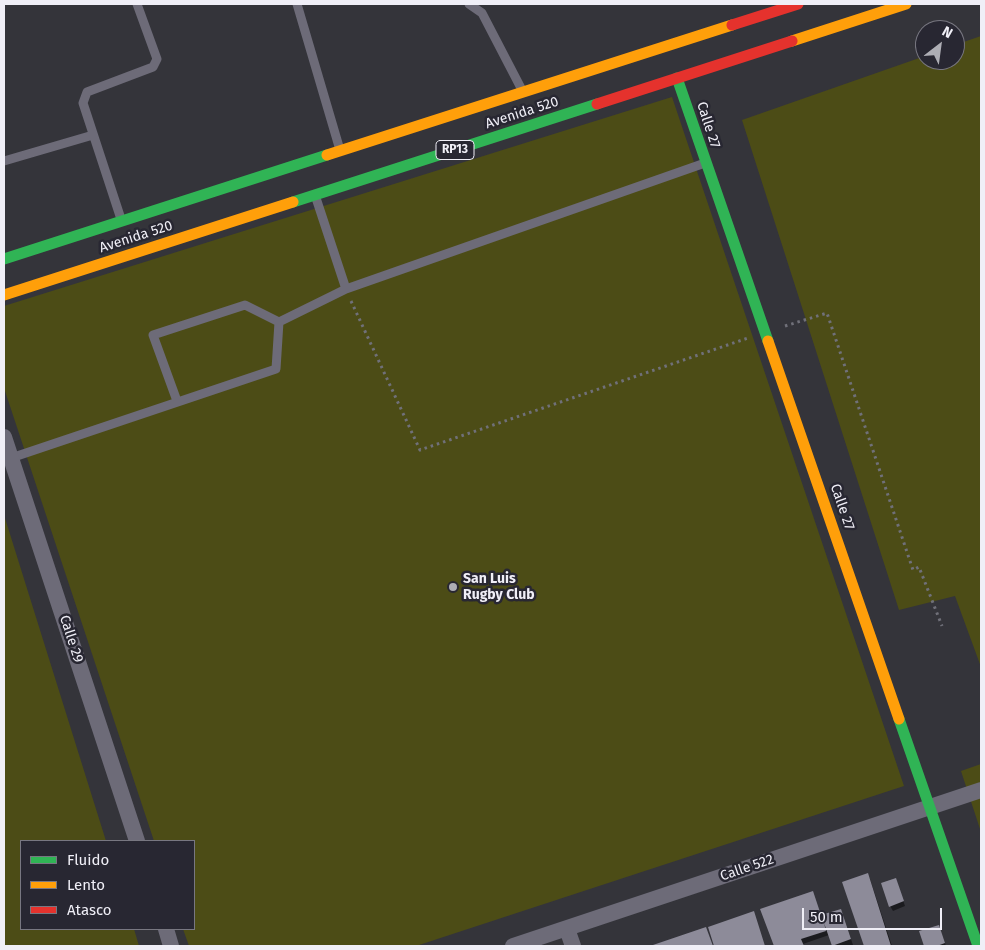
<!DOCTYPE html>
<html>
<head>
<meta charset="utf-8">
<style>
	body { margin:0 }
	#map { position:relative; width:985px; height:950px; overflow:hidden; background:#34343a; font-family:"Fira Sans",sans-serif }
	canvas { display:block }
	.frame { position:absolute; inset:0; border:5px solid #f0eff7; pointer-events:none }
	.legend { position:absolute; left:20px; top:840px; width:175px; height:90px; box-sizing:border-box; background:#282732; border:1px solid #787781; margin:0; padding:6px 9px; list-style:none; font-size:15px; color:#f0eff7 }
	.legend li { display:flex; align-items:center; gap:10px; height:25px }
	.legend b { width:25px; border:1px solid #787781 }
	.north { position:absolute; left:915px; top:20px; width:50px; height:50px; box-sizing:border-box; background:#282732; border:1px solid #787781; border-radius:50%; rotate:30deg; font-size:14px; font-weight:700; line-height:20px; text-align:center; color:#f0eff7 }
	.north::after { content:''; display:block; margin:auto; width:18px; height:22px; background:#aeaeb5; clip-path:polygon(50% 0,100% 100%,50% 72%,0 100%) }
	.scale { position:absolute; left:802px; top:908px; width:140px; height:22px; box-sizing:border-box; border:2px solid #f0eff7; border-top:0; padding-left:6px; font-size:15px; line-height:18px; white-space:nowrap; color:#f0eff7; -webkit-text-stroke:4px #282732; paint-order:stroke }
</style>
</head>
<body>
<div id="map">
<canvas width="985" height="950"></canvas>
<div class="frame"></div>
<ul class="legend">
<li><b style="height:6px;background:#30b455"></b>Fluido</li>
<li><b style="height:6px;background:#ff9f0a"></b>Lento</li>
<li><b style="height:6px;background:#e5322d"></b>Atasco</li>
</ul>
<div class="north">N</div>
<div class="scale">50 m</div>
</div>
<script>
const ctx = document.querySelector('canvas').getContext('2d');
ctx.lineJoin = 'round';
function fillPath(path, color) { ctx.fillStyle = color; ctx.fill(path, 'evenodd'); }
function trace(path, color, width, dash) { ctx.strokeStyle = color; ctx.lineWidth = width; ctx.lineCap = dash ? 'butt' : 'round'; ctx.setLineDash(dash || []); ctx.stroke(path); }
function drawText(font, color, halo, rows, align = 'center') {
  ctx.font = font + ' "Fira Sans",sans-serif'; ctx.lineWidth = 5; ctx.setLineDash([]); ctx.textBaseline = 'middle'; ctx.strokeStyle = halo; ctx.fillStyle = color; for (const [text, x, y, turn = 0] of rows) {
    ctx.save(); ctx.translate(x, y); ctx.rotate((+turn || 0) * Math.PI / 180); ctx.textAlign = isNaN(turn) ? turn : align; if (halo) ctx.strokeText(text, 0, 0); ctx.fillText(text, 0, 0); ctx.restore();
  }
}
fillPath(new Path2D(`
	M981,36v631l-26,-71 -56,14 -157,-490 183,-64v4h30v-15z
	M672,97l232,689 -488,160h-227l-6,-17h11v-88h-40l-150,-453v-82z
	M4,515l102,326h-85v88h113l5,17h-135z
	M981,764v68l-20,-61z`), '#4c4c16');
fillPath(new Path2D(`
	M867,874l3,5 22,67h-27l-21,-63z
	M896,879l9,27 -12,5 -3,-5z
	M813,893l8,23 22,-1 10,30 -20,1 -4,-11 -26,9 1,2h-29l-13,-36z
	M705,929l8,17h-60z
	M921,932h20l5,14h-21z`), '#0007');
fillPath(new Path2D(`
	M868,873l23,73h-27l-22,-64z
	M896,878l8,23 -15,6 -8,-24z
	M813,891l8,24 20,-6 10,30 -19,7 -8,-23 2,8 -25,8 3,7h-30l-14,-37z
	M754,911l11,35h-51l-6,-19z
	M939,925l6,18 -8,3h-13l-5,-15z
	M706,927l7,19h-63z`), '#8d8b99');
trace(new Path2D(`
	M351,301l69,149 328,-112
	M785,326l42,-13 86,257 6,-3 23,59`), '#707079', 3, [2.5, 4]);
trace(new Path2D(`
	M297,4l43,146
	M469,4l13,9 40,77
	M4,161l89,-26
	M121,219l-38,-116 4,-11 66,-25 4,-8 -20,-55
	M346,289l359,-126
	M177,401l-24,-66 92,-30 34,17 67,-33 -30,-91
	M11,458l265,-89 3,-47`), '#6d6b78', 9);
trace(new Path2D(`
	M4,437l133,404
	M166,929l5,17
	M567,929l6,17
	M513,946l468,-156`), '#6d6b78', 16);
trace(new Path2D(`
	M677,78l91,263
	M293,202l304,-98
	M4,259l323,-104
	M899,719l79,227`), '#30b455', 11);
trace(new Path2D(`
	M792,41l114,-37
	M327,155l405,-130
	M4,295l289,-93
	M768,341l131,378`), '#ff9f0a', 11);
trace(new Path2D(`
	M732,25l66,-21
	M597,104l195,-63`), '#e5322d', 11);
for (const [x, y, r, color] of [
	[453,587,5,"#aeaeb5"]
]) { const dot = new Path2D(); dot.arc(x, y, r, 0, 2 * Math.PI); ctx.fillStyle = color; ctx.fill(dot); trace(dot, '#282732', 2); }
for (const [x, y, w] of [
	[455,150,38]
]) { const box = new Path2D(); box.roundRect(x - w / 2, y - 9.5, w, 19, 4); ctx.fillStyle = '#282732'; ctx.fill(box); trace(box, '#f0eff7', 1); }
drawText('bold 12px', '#f0eff7', null, [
	["RP13",455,150]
]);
drawText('14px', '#f0eff7', '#282732', [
	["Avenida 520",522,113,-18],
	["Calle 27",708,125,72],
	["Avenida 520",136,237,-18],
	["Calle 27",842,507,71],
	["Calle 29",71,639,72],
	["Calle 522",747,868,-19]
]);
drawText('bold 14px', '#f0eff7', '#282732', [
	["San Luis",463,579],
	["Rugby Club",463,595]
], 'left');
</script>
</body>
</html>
